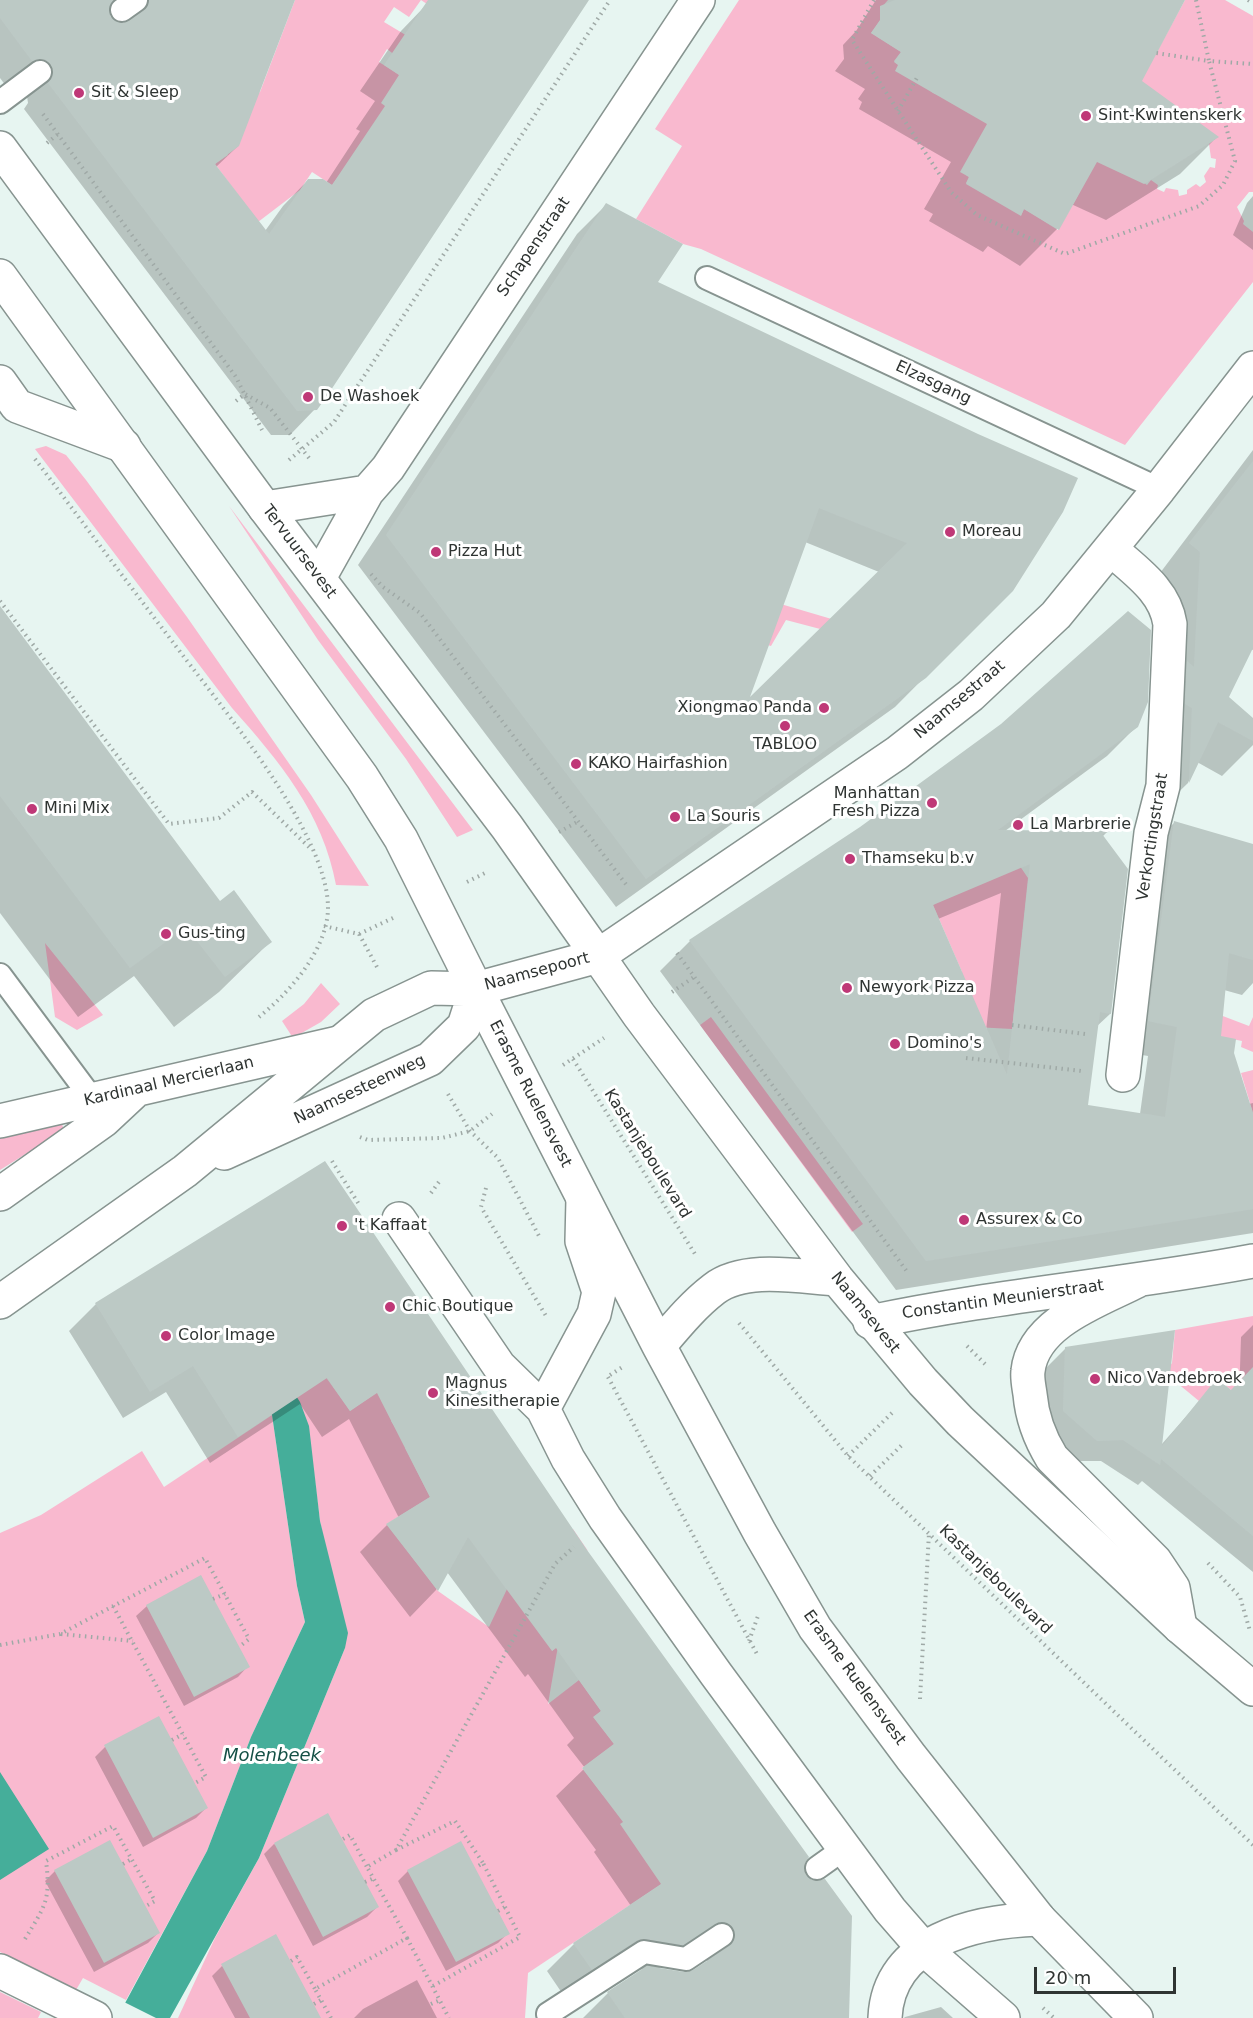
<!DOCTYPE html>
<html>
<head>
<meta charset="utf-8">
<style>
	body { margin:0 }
	#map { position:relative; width:1253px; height:2018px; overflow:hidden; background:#e7f5f1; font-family:"DejaVu Sans",sans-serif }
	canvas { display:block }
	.scale { position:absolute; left:1034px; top:1967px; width:142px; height:27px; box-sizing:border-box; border:3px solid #2f3432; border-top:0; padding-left:8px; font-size:18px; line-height:21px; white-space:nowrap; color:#2f3432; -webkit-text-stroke:4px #fff; paint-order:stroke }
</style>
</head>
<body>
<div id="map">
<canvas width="1253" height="2018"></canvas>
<div class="scale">20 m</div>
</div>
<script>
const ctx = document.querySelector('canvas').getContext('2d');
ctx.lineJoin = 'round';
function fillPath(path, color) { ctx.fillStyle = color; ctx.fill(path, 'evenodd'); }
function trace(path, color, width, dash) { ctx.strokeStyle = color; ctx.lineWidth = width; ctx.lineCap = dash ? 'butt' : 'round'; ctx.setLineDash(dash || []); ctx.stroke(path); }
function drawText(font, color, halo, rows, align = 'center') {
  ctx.font = font + ' "DejaVu Sans",sans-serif'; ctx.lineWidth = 6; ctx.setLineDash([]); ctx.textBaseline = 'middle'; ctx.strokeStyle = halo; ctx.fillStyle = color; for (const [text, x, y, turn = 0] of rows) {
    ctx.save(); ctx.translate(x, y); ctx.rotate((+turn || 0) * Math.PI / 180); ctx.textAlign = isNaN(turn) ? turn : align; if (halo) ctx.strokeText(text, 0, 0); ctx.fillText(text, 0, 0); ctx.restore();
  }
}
fillPath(new Path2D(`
	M295,0h163l-12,17 -25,-17 -12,17 -15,-10 -10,15 25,15 -13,19 -9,-7 -8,13 30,19 -77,104 -20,-13 -12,18 -42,32 -43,-58 13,-9 -25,-32 57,-31z
	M739,0h149l-7,8 1,10 -11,15 30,19 -7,9 39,32 61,27 -28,55 3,2 -3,6 55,32 3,-6 34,21 18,-31 22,-50 49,36 4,-5 7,5 -1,4 7,3 2,-4 12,2 1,6 8,-2v-4l9,-6 4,3 6,-5 -2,-6 6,-9 5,1 1,-9 -5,-1 -2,-14 5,-4 -3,-5 -75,-45 49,-90h40l28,16v176h-4l-12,15 7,14 -1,3 10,8v50l-128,163 -424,-196 -18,-5 -47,-25 46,-73 -27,-17z
	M46,446l20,9 20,25 101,137 124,178 58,91 -33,-1c-13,-72 -57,-124 -104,-177l-197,-259z
	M229,506l244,324 -16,7 -51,-78 -88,-119z
	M740,592l95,28 -11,10 -38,-10 -15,26 -46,-13z
	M1009,850l19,28 -16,151 -56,-3 6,-54 -29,-67z
	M45,943l58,72 -26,15 -22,-13z
	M321,983l19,21 -19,18 -28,16 -11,-17 22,-17z
	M1207,1010l42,16 4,-9v35l-12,-5 1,-6 -39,-8z
	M711,1017l152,207 -11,8 -152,-207z
	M1253,1070v43l-12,-40z
	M62,1124l2,6 -64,40v-32z
	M1253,1316v80l-22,-6 -13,-11 -19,22 -34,-28 7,-10 3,-33z
	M303,1345l47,66 33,-23 17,26 -9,7 16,24 -2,3 25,49 -43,27 51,67 51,36 18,-38 66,-60 15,22 -3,-2 -33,102 6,-5 -10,58 31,-24 22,31 -7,6 20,27 -32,24 21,27 20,-13 46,97 -141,94 -3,45h-347l37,-80 44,-80 86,-210 -25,-127 -12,-95 -43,-79z
	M272,1415l25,171 8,36 -54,115 -44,114 -81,149 -43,-22 -7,12 -76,-38v-419l41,-18 101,-64 22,36z
	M0,1992l41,20 -3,6h-38z`), '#f9b9cf');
fillPath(new Path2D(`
	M227,1342l38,6 35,54 9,24 11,95 28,112 -3,15 -86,210 -89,160h-53l90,-167 44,-114 54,-115 -8,-36 -25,-171z
	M0,1772l49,77 -49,31z`), '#45ae9a');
fillPath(new Path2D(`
	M122,2001l34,17h-42z`), '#e7f5f1');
fillPath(new Path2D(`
	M0,0h294l-56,146 -22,21 49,64 18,-25 25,-26 18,3 34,-52 -4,-2 19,-28 -15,-10 41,-60 25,-26 11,-5h149l-271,409 -25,26h-19l-247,-326 4,-6 -2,-13 -20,-4 -6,-8zM108,13h9l9,13 -16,-7z
	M876,0h290l-26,81 77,56 -37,37 -74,46 -35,-16 -14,25 -37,37 -32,-20 -5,6 -54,-31 4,-7 -9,-5 27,-47 -92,-53 3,-7 -4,-3 7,-10 -30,-18 9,-12 -1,-14 13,-14z
	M1253,196v54l-20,-15 14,-32z
	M606,205l49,78 356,307 -116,117 -279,200 -258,-342 219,-331zM805,542l74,30 -133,131z
	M1253,450v200l-2,-1 -23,49 25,22v25l-31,31 -25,-14 -9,21 -32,31 1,-237z
	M0,608l219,295 51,39 -51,50 -45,35 -40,-51 -56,41 -78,-104z
	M1137,726l-30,30 -102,75 102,1 -5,5 8,177 -15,14 -9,78 54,8 8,-58 -29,-5 25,-199 30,-29 79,24v136l-11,12 -18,-5 -5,48 14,15 16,51 4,-1v130l-357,57 -236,-319 30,-30 171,-113zM1001,893l-15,138 -48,-112z
	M324,1163l262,388 217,312 1,13 43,142h-264l25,-25 36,-23 -26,-5 -54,31 -17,-25 27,-27 57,-38 -37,-54 2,-2 -40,-54 29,-28 -18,-23 7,-7 -46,-64 -3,3 -78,-105 -11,18 -26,27 -50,-65 27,-27 12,-7 -50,-99 -27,18 -22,-33 -90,59 -44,-71 -43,26 -54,-87 27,-27zM692,1948l15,7v8l-13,9 -10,2 -26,-5z
	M1253,1325v247l-111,-91 -4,4 -37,-24h-26l-32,-28 2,-64 21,-21 95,97 57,-65 21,19 2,-62z
	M147,1606l101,60 -10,11 -54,29 -48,-90z
	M159,1718l47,90 -10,10 -53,29 -48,-90 10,-10z
	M274,1844l103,63 -10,10 -54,29 -49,-92z
	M55,1871l103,62 -10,10 -54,29 -49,-91z
	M408,1871l100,62 -10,10 -52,28 -48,-90z
	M222,1966l98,52h-85l-23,-42z
	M417,1980l20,38h-83l9,-9z
	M941,2007l12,11h-49l1,-1z`), '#0003');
fillPath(new Path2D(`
	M0,0h113l-4,11 2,6 12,6 21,-12 5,-11h146l-56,146 -24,18 54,70 39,-55h15l9,6 53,-79 -4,-3 18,-28 -15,-10 44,-65h161l-262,396 -10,14 -20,1 -249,-328 5,-6 -2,-13 -6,-5 -13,2 -32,-43z
	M895,0h290l-43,81 77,56 -75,47 -47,-22 -38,68 -35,-21 -3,7 -55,-32 3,-7 -9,-5 27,-48 -92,-53 3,-6 -4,-3 7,-10 -30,-19 9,-13v-14z
	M606,203l77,41 -25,38 320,152 100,44 -15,34 -50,79 -87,87 -280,201 -260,-344zM819,508l88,35 -157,154z
	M1253,461v187l-24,49 24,21v23l-35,-19 -29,61 3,-75 -7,-4 2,-43 7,6 6,-115 -11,-9z
	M0,606l220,295 14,-11 38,52 -47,35 -39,-50 -56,41 -130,-172z
	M1128,611l23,19 -3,72 -10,25 -140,103 113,1 -9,3 26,35 -17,145 -11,-2 -12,93 77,12 12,-90 -29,-6 26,-200 79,23v116l-24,-7 -8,83 15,3 -2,14 19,60v96l-327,52 -237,-321 171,-113 141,-103zM1030,864l-23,211 -74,-170z
	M325,1161l262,389 222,307 -4,6 1,12 6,5 13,-1 27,37 -3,102h-224l-18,-26 40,-26 37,6 9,-2 37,-24 4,-6 -1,-12 -12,-6 -38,23 -37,-6 -9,1 -45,30 -19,-27 88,-59 -41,-60 3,-2 -41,-54 32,-24 -21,-27 8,-6 -45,-63 -4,3 -84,-114 -30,54 -52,-67 44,-27 -53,-104 -27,18 -23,-33 -89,59 -45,-71 -43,26 -55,-89z
	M1175,1330l-13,116 55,-68 14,12 22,-23v169l-92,-77 -1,6 -37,-25 -26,1 -34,-30 2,-64z
	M201,1575l49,92 -56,30 -48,-92z
	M159,1716l49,92 -55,30 -49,-93z
	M328,1813l51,94 -56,30 -49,-94z
	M110,1840l50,93 -56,30 -50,-93z
	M461,1841l49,93 -54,28 -49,-92z
	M276,1934l45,84h-71l-29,-54z`), '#bcc9c5');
const service = new Path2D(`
	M122,10l14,-10
	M0,102l40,-30
	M707,278l452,211
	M0,975l93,125
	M817,1868l28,-20
	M548,2014l96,-62 42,7 36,-24`);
const minor = new Path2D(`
	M0,382l17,24 107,40
	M265,508l102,-16
	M1111,549c24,22 54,41 59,75l-7,162 -12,47 -28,242
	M319,578l48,-86 21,-24 310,-468
	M0,1121l338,-78
	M0,1194l104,-74 30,-28
	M583,1199l-1,42 17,51 -5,22 -51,95 25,50 37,59 111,156 174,236 34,39 79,69
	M399,1219l100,147 44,43
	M1137,1281c-37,19 -104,41 -109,90 -1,7 1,16 2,23 2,24 9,43 22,64l103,103 18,27 7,39
	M870,1322c127,-27 256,-37 383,-61
	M0,1971l95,47
	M885,2018c3,-78 91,-97 154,-99`);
const tertiary = new Path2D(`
	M598,956l299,-203 74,-58 85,-80 103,-126 94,-121`);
const secondary = new Path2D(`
	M598,956l41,59 198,264 86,103 37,39 220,206 73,62
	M476,989l183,357 101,187 55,95 96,129 128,162 97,99
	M659,1346c17,-20 34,-41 55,-57 31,-24 87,-12 123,-10`);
const primary = new Path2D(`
	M0,148l265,360 242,319 91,129 -122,33 -45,-1 -57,27 -189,156 -185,131
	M0,276l362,501 39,62 75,150
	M224,1153l206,-94 34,-33 12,-37`);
trace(service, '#879490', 26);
trace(minor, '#879490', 36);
trace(tertiary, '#879490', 36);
trace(secondary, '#879490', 36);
trace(primary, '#879490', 36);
trace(new Path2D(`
	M874,0l-22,40 99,152 26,23 88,39 134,-48 24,-21 12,-24 -26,-100 -53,-8
	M1196,0l13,61 44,3
	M1248,0l5,3
	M898,111l20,-35
	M43,114l193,263 26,53
	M47,143l11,-9
	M236,401l9,-7 25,14 39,50
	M35,459c46,61 91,122 137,182 45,61 157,192 156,268 -1,41 -39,84 -69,108
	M289,460l45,-38 276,-422
	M371,574l12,13 37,26 208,274
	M0,601l169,223 50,-6 33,-26 59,57
	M559,832l20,-11
	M467,882l20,-10
	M324,926l35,8 36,-17
	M359,934l18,33
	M677,953l231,320
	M672,992l22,-15
	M1012,1025l73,9
	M966,1058l116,13
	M573,1059l122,195
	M563,1065l41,-27
	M448,1094l22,37 28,27 41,78
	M360,1137l8,3 74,-2 28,-7 22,-17
	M332,1161l28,45
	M486,1188l-5,19 65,109
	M431,1193l10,-14
	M739,1323l109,133 405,389
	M967,1346l20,20
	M610,1375l14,-9
	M608,1377l150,279
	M848,1456l47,-46
	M870,1476l34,-33
	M1208,1563l32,34 10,34
	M213,1599l12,-5
	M113,1606l93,171 -11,6
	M61,1634l72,7
	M749,1641l9,-25
	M0,1645l60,-11 145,-76 44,81 -10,8
	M920,1699l9,-166
	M172,1740l11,-6
	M343,1839l7,-4 17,32
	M396,1850l59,-29 28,42
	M123,1864l9,-5
	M365,1882l9,-4
	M498,1911l7,-4
	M407,1938l42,80
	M25,1939c20,-33 26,-39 21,-78l67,-35 42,75 -9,5
	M291,1961l6,-4 18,32
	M433,1986l87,-49 -37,-74 -8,5
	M314,2004l7,-4
	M431,2004l9,-4
	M1043,2008l11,10
	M331,2018l-16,-29 92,-51 -40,-71 29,-17 159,-286 19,-17`), '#9fa9a6', 4, [1.5, 4.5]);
trace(service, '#fff', 22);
trace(minor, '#fff', 33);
trace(tertiary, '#fff', 33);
trace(secondary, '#fff', 33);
trace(primary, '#fff', 33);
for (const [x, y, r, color] of [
	[79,93,6,"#bf3877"],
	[1086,116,6,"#bf3877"],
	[308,397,6,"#bf3877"],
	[950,532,6,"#bf3877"],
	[436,552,6,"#bf3877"],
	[824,708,6,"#bf3877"],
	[785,726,6,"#bf3877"],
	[576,764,6,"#bf3877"],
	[932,803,6,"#bf3877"],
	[32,809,6,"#bf3877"],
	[675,817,6,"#bf3877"],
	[1018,825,6,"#bf3877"],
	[850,859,6,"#bf3877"],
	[166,934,6,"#bf3877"],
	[847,988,6,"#bf3877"],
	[895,1044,6,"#bf3877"],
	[964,1220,6,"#bf3877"],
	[342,1226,6,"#bf3877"],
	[390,1307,6,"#bf3877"],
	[166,1336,6,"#bf3877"],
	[1095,1379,6,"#bf3877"],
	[433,1393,6,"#bf3877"]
]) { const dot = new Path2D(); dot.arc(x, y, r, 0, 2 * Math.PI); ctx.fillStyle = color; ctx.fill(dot); trace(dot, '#fff', 2); }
drawText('16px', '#2f3432', '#fff', [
	["Sit & Sleep",91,93],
	["Sint-Kwintenskerk",1098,116],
	["De Washoek",320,397],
	["Moreau",962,532],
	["Pizza Hut",448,552],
	["Xiongmao Panda",812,708,"right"],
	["TABLOO",785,745,"center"],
	["KAKO Hairfashion",588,764],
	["Manhattan",920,794,"right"],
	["Fresh Pizza",920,812,"right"],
	["Mini Mix",44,809],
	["La Souris",687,817],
	["La Marbrerie",1030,825],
	["Thamseku b.v",862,859],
	["Gus-ting",178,934],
	["Newyork Pizza",859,988],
	["Domino's",907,1044],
	["Assurex & Co",976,1220],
	["'t Kaffaat",354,1226],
	["Chic Boutique",402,1307],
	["Color Image",178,1336],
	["Nico Vandebroek",1107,1379],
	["Magnus",445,1384],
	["Kinesitherapie",445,1402]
], 'left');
drawText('16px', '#2f3432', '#fff', [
	["Schapenstraat",534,247,-56],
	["Elzasgang",933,383,25],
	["Tervuursevest",299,552,53],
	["Naamsestraat",960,700,-40],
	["Verkortingstraat",1153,837,-81],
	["Naamsepoort",537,972,-15],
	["Kardinaal Mercierlaan",169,1082,-13],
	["Naamsesteenweg",360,1090,-25],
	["Erasme Ruelensvest",530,1094,63],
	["Kastanjeboulevard",647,1154,58],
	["Constantin Meunierstraat",1003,1300,-8],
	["Naamsevest",865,1313,51],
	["Kastanjeboulevard",995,1580,44],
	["Erasme Ruelensvest",854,1678,54]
]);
drawText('italic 18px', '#155146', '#fff', [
	["Molenbeek",272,1756]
]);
</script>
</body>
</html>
